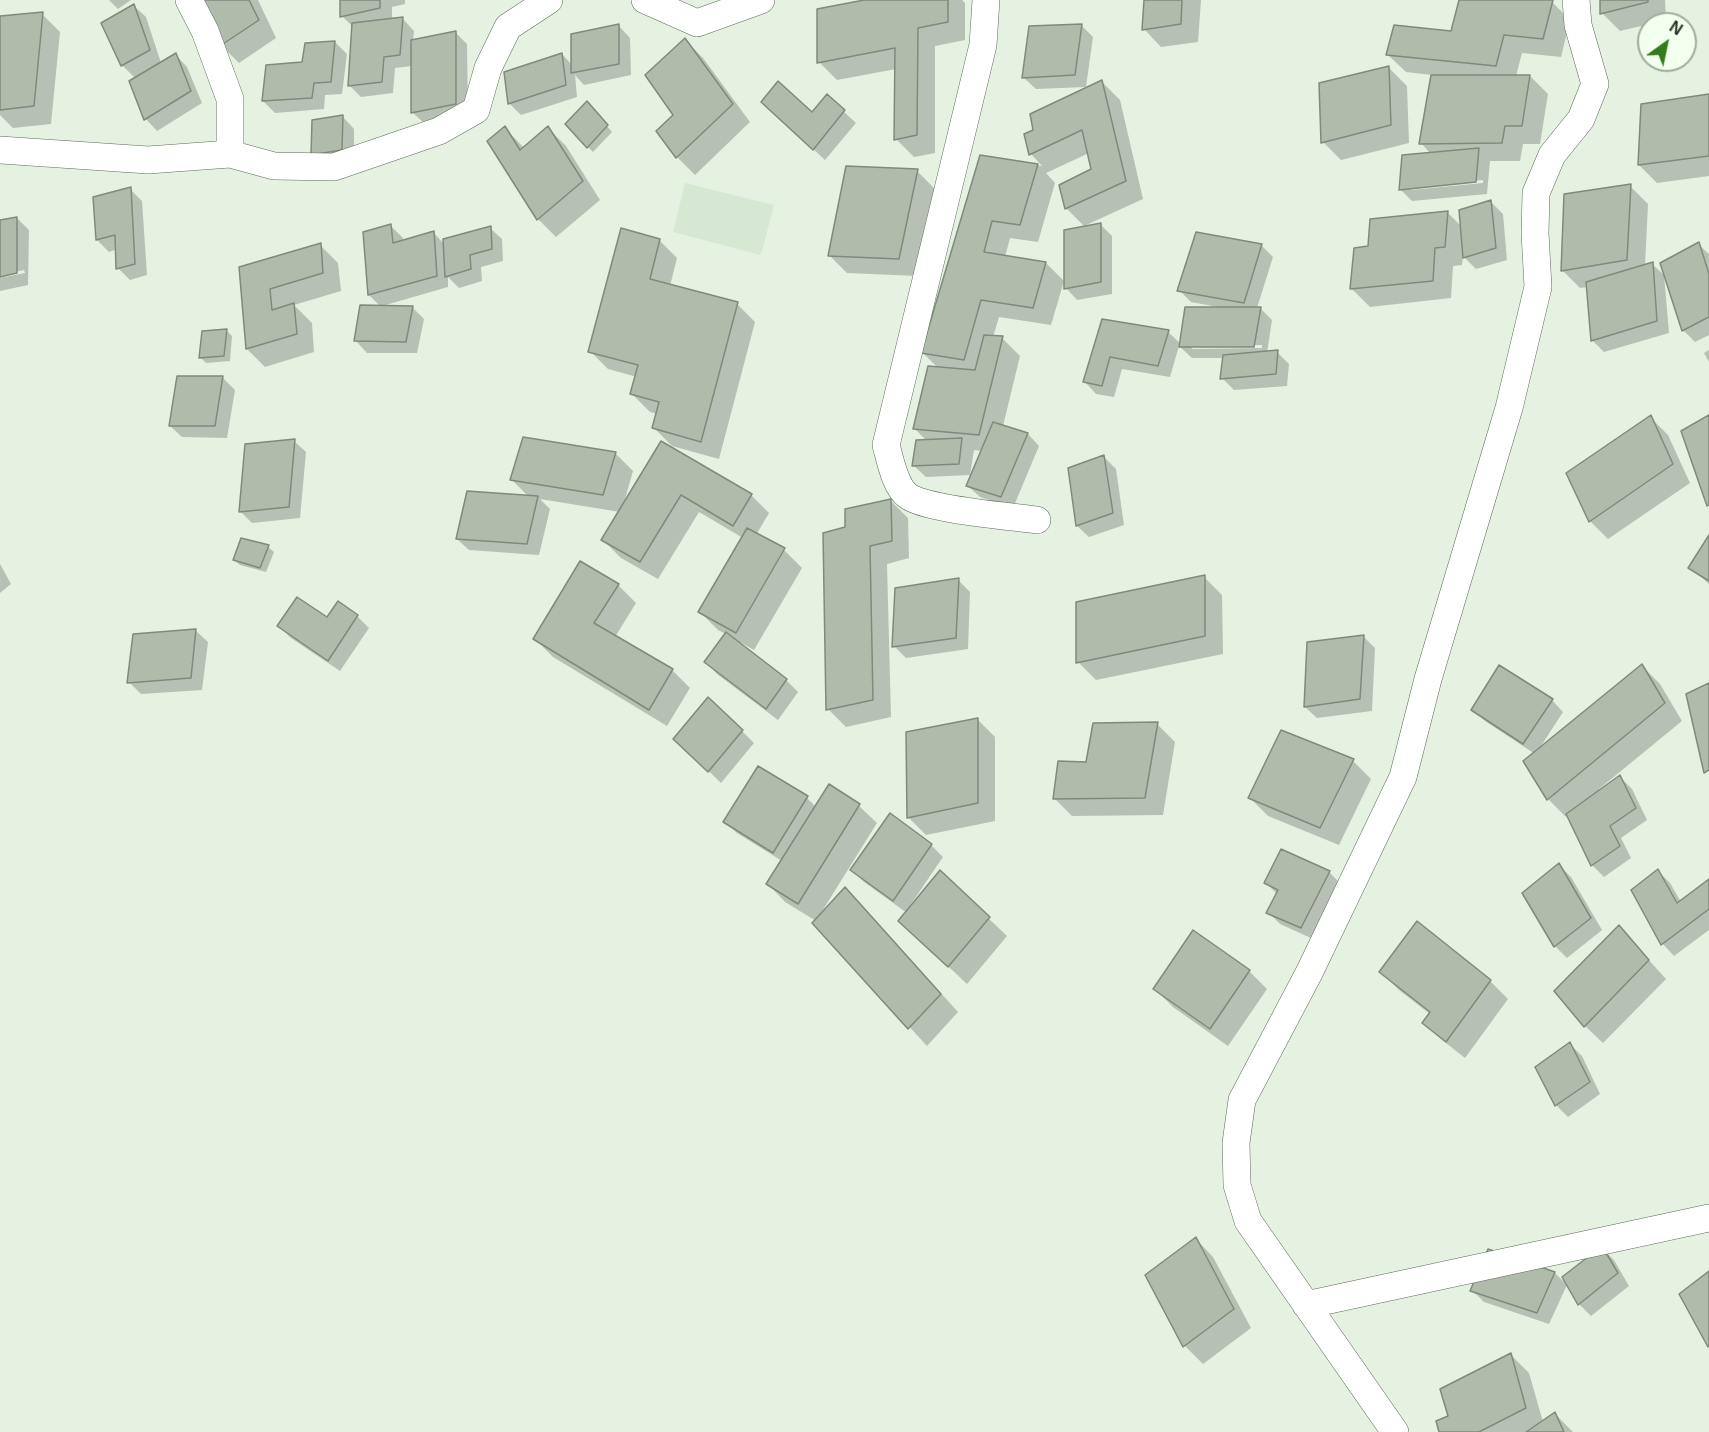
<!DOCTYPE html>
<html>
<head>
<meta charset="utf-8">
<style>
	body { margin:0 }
	#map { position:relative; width:1709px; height:1432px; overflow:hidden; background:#e5f1e1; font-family:Helvetica,sans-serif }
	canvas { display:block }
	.north { position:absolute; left:1637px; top:12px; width:60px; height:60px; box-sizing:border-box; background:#f2ffee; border:2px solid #a1ab9e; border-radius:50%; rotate:33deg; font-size:16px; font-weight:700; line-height:24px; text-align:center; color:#282d26 }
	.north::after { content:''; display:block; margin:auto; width:21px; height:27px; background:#357a1b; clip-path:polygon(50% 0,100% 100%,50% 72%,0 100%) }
</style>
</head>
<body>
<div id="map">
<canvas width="1709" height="1432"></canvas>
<div class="north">N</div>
</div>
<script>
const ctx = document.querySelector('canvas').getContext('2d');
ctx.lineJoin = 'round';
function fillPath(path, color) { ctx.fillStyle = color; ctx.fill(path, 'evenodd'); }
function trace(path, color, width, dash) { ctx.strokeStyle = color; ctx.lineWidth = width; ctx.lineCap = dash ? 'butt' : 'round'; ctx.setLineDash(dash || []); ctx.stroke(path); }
fillPath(new Path2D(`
	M685,183l89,22 -13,50 -88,-23z`), '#d6e8d1');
fillPath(new Path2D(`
	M109,0h22l-13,9z
	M200,0h58l18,38 -37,25 -18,-18z
	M341,0h64v4l-13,3v13l11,-1 11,12 -1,10 42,-9 12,12 1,71 -43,9 -12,-11 -1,-47 -17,2 -2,25 -32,4 -12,-12 5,-57 -12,-12z
	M872,0h90l3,3v37l-30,6v107l-21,4 -18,-18v-70l-59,11 -18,-18z
	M1146,0h55l-3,42 -37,5 -17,-18z
	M1461,0l91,2 18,18 -9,37 -39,-4 -6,23h14l18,18 -8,50h-17l-3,17h-30l-3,33 -75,7 -12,-12 31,-35 -10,-11 11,-68 -26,-3 -18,-17 65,-22zM1483,180v3l-72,7v-3z
	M1601,0h64l1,20 -46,11 -18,-18z
	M134,6l12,11 15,46 15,-8 11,12 15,36 -45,28 -11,-12 -10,-40 -14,-14z
	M42,14l18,18 -9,92 -38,4 -13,-13v-97z
	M1081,25l12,12 -7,50 -50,2 -12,-11z
	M619,26l11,12 1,37 -47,10 -9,-10 2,22 -56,18 -12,-12 53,-49 10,11z
	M685,40l18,18 47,64 -55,53 -18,-18z
	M335,42l12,12 -5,40 -17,1 -1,14 -49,4 -12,-12 4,-35 37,-2 2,-19z
	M1389,68l18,18 2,57 -68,17 -18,-18z
	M1102,82l18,18 23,99 -59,27 16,-2 12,12v58l-35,6 -11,-12 19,-61 -19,-19 27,-38 -4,-17 -43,20 9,10 -17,59 -28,-4 -5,19 41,6 18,18 -13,44 -52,-8 -6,20 9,1 18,18 -17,70 25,8 11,12 -26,62 -33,-11 -12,-11 14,-35 -8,-1 -4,25 -44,2 -12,-11 13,-25 -12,-12 24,-60 -16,-16 58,-197 61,10 -11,-12z
	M827,96l29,27 -31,37 -50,-46h37z
	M1709,96v80l-52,7 -18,-18z
	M592,109l20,23 -19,20 -5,-5z
	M343,117l11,12v32l-41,-7z
	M505,128l19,20 24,-20 18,18 34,54 -44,37 -18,-18 -49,-78z
	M917,171l18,18 -18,87 -70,-3 -18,-18z
	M1630,186l18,18 -3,62 7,-2 12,11 5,58 -65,19 -12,-12 -4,-53 -8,1 -18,-18z
	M130,189l12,12 5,74 -17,5 -12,-12 -1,-19 -8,3 -12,-12 -2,-42z
	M1491,202l12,12 4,46 -31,9 -13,-13 -1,9 -9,1 -2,32 -81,9 -18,-18 3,-40 14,-1 78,-36 15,15z
	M17,218l12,12 -1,55 -28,6v-13l25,-5 -1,-3 -24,5v-53z
	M391,226l12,12v4l31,-9 10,11 46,-16 12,11 1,22 -22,6 1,14 -23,7 -11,-11v10l-66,19 30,1 12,12 -7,34h-50l-11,-12 25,-34 -12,-12z
	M659,240l18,18 -7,28 67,18 18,18 -36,137 -47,-13 -18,-18 4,-14 -8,-2 -18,-18 5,-17 -29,-8 -18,-18z
	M1698,244l11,10v81l-14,7 -12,-12z
	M320,245l18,18 3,28 -47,14 18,18 2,29 -49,15 -18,-18 -6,-81z
	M1261,245l12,12 -16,51h3l12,12 -5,33 10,-1 12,12 -2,22 -53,4 -12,-12 2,-20h-32l-13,-12 -9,31 -48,-8 -8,28 -18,-3 -11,-12 18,-61 65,11 13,12 37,-37 -27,-5 -12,-12zM1262,345v3l-70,1v-3z
	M226,330l6,6 -2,25 -24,2 -5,-5z
	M1709,350v12l-5,-9z
	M178,378h45l12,12 -8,48 -45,-1 -12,-11z
	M1650,417l18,18 22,48 -82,56 -18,-18z
	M294,441l12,11 -6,66 -48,5 -12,-12z
	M662,443l89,52 18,18 -13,22 28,15 18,18 -48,82 -14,-8 -1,2 47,36 12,12 -20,28 -61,-46 -11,-12 20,-28 -8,-4 -18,-18 43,-74 -44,-26 -41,67 -37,-21 -18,-18 17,-28 -80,-13 10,10 -11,46 -70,-5 -12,-11 72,-42 -17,-17 103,-27 18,18 -10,35z
	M1104,457l12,12 8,56 -35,12 -12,-11z
	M890,500l18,18 1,40 -22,6 4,153 -45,10 -18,-18 19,-181z
	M1709,538v46l-19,-17z
	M268,547l6,5 -8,20 -26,-7 -6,-5z
	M0,564l11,20 -11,9z
	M1204,577l18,18 1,59 -127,26 -18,-18z
	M958,580l12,12 -2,57 -62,9 -12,-12z
	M618,585l18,18 -21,34 57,33 18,18 -23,38 -114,-69 -18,-18z
	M338,603l19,13 12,12 -29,43 -49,-33 -12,-12 48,-7z
	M196,631l12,11 -6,48 -61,4 -12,-12z
	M1363,636l12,12 -3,63 -55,7 -12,-11z
	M1642,666l18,18 22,37 -83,68 2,2 19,-14 12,12 15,31 -26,18 10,20 -27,19 -12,-12 -24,-50 -2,2 -18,-18 -13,-45 -50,-33 -12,-12 79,-9 11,12 -24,37z
	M977,719l18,18v84l-69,14 -18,-18z
	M1157,724l18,18 -12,73 -91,1 -18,-18 34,-35z
	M742,731l12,12 -33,40 -34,-33z
	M1353,761l18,18 -32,66 -71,-29 -18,-18z
	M759,768l48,30 9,9 13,-21 30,20 18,17 -56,90 42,-6 95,105 -31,34 -113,-123 2,-2 -31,-19 -17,-18 14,-23 -45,-28 -12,-11z
	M890,815l41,30 12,12 -32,47 2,1 27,-33 67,64 -40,48 -49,-46 -11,-25 -43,-31 -12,-12z
	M1559,865l12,12 31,53 -35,28 -12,-12z
	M1658,871l12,12 11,19 28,-21v49l-35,26 -11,-12 -30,-53z
	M1329,872l12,12 -28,55 -33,-15 -12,-12 9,-18 -11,-11z
	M1417,924l73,57 18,18 -43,59 -23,-18 -18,-18 6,-8 -31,-24 -18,-18z
	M1619,927l47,52 -63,64 -18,-17z
	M1249,971l18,18 -39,57 -55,-39 -18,-18z
	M1570,1044l12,12 18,38 -32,23 -12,-12 -19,-38z
	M1196,1239l17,18 38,71 -48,36 -18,-18 -38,-71z
	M1602,1248l12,12 15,26 -38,30 -12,-12 -15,-26z
	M1489,1251l66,22 12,12 -18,39 -65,-22 -12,-12z
	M1511,1355l18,18 14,49 12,-8 18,18h-133l9,-15z`), '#0003');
const building = new Path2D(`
	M198,0h51l10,20 -39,26z
	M340,0h40v8l-40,9z
	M864,0h84v22l-30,6 -1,107 -23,5 1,-92 -78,15v-54z
	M1144,0h38l-1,24 -39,6z
	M1459,0h94l-10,39 -39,-4 -8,31 -110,-11 8,-30 57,6z
	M1600,0h48v2l-48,12z
	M134,4l16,46 -29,16 -20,-43z
	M43,12l-9,94 -34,4v-94z
	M403,17l-3,38 -16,2 -2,25 -34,4 4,-63z
	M619,24v40l-48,9v-39z
	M1082,24l-7,51 -53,3 7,-52z
	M456,31v73l-45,9v-73z
	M685,38l48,66 -57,54 -20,-27 17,-16 -28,-40z
	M335,41l-4,41 -17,1 -2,15 -50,3 4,-36 36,-3 3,-19z
	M176,53l15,38 -47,29 -15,-39z
	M562,53l4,32 -58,19 -4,-32z
	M1389,66l2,59 -70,18 -2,-60z
	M1431,75h99l-8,51h-17l-3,17 -83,1z
	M1102,80l24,101 -61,28 -6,-24 32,-16 -9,-39 -53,25 -5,-21 9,-4 -3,-16z
	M778,81l34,31 15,-18 18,16 -32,40 -52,-48z
	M1709,94v62l-71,9 3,-61z
	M587,101l21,24 -21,23 -22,-24z
	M343,115l-1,35 -31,5 1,-35z
	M505,126l15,24 28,-24 35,55 -46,39 -50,-79z
	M1479,148l-3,34 -77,8 3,-35z
	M980,155l58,9 -18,61 -28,-4 -8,31 62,10 -13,46 -52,-8 -17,60 -43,-7z
	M846,166l72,3 -19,90 -71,-3z
	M1631,184l-4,76 -66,11 3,-77z
	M131,187l4,77 -19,5 -1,-34 -19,5 -3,-43z
	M1491,200l5,48 -33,10 -4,-48z
	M1448,211l-3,36 -10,1 -2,33 -83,8 4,-41 14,-2 2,-27z
	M17,217v56l-17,4v-57z
	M1101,223v59l-37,7v-59z
	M391,224l2,19 41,-12 3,45 -69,19 -5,-63z
	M491,226l1,23 -22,6 1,14 -26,8 -2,-38z
	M621,228l39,11 -10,40 88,23 -37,140 -49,-14 7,-26 -29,-8 8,-29 -50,-13z
	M1196,232l66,12 -18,59 -67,-12z
	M1699,242l10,32v43l-27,14 -22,-68z
	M321,243l2,30 -53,16 2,21 22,-7 3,31 -51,15 -7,-82z
	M1653,262l4,59 -66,20 -5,-59z
	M360,305l53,1 -7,36 -52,-1z
	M1185,307h76l-7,40h-75z
	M1102,319l67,11 -11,36 -48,-9 -8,29 -19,-4z
	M227,329l-3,27 -25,2 3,-27z
	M984,335l19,1 -24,99 -66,-6 15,-63 47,4z
	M1278,350l-2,24 -56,5 3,-24z
	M177,376h46l-8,50h-46z
	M1651,415l22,49 -84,58 -23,-49z
	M1709,415v90l-2,1 -26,-75z
	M993,422l35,11 -27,64 -35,-11z
	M523,437l93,15 -13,43 -93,-15z
	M962,438l-3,26 -47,2 4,-26z
	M295,439l-6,68 -50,5 6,-68z
	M661,441l91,53 -19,32 -52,-31 -41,67 -39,-22z
	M1104,455l9,58 -37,13 -8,-58z
	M467,491l71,5 -11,48 -71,-5z
	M891,499l1,42 -22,5 3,154 -47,10 -3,-177 22,-6v-18z
	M747,528l38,20 -49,85 -38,-21z
	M1709,535v46l-21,-13z
	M241,538l28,7 -9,23 -27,-8z
	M580,561l39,23 -25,39 79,46 -24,41 -116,-71z
	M1205,575v61l-129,27v-61z
	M959,578l-3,60 -64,9 3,-59z
	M297,597l30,20 11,-16 20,14 -30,46 -51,-35z
	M196,629l-5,49 -64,5 6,-49z
	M726,632l61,47 -21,30 -62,-47z
	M1364,635l-4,64 -56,8 3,-65z
	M1642,664l23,39 -118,97 -24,-39z
	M1499,665l54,34 -30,45 -52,-34z
	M1709,683v87l-5,3 -18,-79z
	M708,697l35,33 -35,42 -35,-33z
	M978,718v85l-71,15 -1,-86z
	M1158,722l-13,76 -92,1 5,-38 28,1 7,-39z
	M1281,730l73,29 -34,69 -72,-30z
	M758,766l50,30 -35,57 -50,-31z
	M1620,775l16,33 -26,18 10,20 -29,20 -25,-52z
	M829,784l31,20 -62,100 -32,-20z
	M890,813l42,31 -39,57 -43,-31z
	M1281,849l49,22 -29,57 -35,-15 12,-23 -14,-7z
	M1559,863l32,55 -37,29 -32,-54z
	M1658,869l19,34 32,-24v30l-48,36 -30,-55z
	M940,870l50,47 -42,50 -50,-46z
	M845,887l96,107 -33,35 -96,-106z
	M1417,921l74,59 -45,62 -24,-19 8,-11 -51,-40z
	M1619,925l30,35 -65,67 -30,-36z
	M1193,930l57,40 -40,59 -57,-40z
	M1570,1042l20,40 -35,24 -20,-39z
	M1196,1237l38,72 -51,38 -38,-72z
	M1602,1246l16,27 -40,32 -16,-28z
	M1488,1249l67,23 -18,41 -67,-22z
	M1709,1271v75l-1,1 -29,-53z
	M1511,1353l15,55 -47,24h-40l-3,-11 12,-5 -8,-27z
	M1555,1412l9,20h-38z`);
fillPath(building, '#afbcac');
trace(building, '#7f8a7c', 1.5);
const minor = new Path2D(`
	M189,0l16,31 25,68v55
	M645,0l52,23 64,-23
	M986,0l-3,45 -97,400c4,14 9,42 22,51 20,14 101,20 129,24
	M0,150l148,10 82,-6 44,12 60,1 105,-36 37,-21 12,-42 20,-41 41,-27
	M1306,1305l403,-87
	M1395,1432l-147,-211 -11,-36 -1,-42 6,-43 67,-127 94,-196 25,-98 81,-271 29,-121 -3,-54 1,-40 16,-38 29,-36 14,-35 -17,-59 -2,-25`);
trace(minor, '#5f6a5c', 28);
trace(minor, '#fff', 27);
</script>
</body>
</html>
